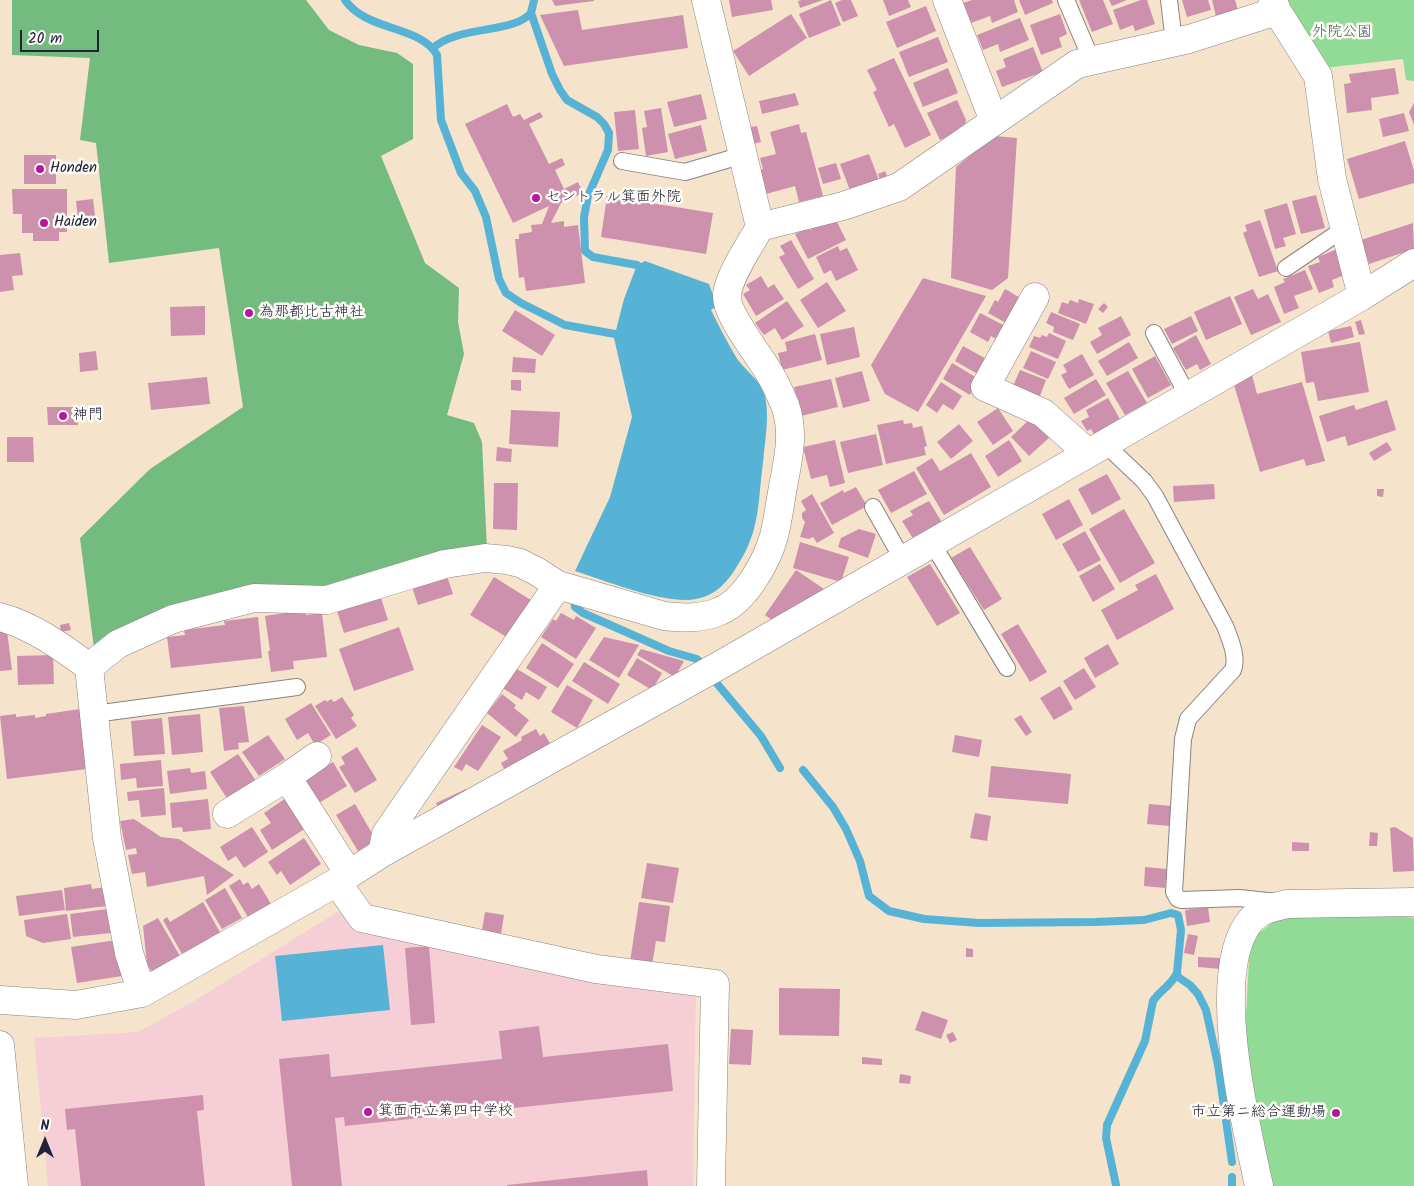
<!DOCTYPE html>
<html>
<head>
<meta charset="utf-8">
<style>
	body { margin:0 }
	#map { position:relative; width:1414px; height:1186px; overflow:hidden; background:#f5e3cb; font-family:Kalam,sans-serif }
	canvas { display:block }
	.north { position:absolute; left:20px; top:1116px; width:50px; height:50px; -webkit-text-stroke:4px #fdfcf7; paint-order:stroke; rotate:0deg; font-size:14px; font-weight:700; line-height:20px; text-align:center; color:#22223b }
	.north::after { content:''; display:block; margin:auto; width:18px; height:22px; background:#22223b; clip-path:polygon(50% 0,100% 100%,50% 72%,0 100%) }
	.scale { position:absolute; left:20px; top:30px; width:79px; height:22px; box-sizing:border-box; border:2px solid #22223b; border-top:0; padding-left:6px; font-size:15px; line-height:18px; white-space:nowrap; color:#22223b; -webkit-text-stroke:4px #fdfcf7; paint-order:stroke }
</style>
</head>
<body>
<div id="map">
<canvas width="1414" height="1186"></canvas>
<div class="north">N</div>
<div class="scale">20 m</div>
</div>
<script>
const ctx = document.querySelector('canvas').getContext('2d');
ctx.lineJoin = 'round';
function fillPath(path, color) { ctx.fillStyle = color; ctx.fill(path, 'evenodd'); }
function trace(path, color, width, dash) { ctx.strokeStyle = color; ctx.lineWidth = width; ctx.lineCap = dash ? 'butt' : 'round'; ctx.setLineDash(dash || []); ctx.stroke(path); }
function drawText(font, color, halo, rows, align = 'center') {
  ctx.font = font + ' Kalam,"Klee One",sans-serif'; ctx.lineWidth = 5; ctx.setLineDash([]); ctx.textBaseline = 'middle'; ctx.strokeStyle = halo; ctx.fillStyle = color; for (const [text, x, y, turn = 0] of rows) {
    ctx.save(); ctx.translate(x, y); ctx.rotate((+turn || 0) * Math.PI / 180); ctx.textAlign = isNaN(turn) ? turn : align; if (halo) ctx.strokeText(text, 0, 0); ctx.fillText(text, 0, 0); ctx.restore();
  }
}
fillPath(new Path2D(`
	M342,909l354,83 -3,194h-645l-14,-148 104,-6 53,-29z`), '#f6cfd6');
fillPath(new Path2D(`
	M1284,0h130v81l-8,-1 -3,-21 -79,9z
	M1374,914l40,4v268h-144l-25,-151 4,-77 3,-15 7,-10 18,-14 15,-3z`), '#91db97');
fillPath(new Path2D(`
	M12,0h294l23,30 30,15 38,8 16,11v75l-32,17 44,107 34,25 -1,34 6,32 -17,61 27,8 8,19 5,108 -393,98 -14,-110 70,-69 93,-62 -24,-159 -110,15 -13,-120 -16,-3 10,-82 -78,-3z`), '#74bb80');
fillPath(new Path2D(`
	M645,261l64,23 8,22 -6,4c8,16 16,32 25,47 8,13 25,23 29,39 4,18 1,38 -1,56 -1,13 -3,25 -4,38 -3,33 -7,53 -26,81 -10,15 -21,25 -38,28 -30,6 -90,-18 -121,-28l35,-74 22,-80 -18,-79 10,-39 13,-34z
	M383,945l7,65 -108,11 -7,-65z`), '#57b3d5');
trace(new Path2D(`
	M345,0c22,32 75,25 92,55l4,65 20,53 14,18 11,26 13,62 7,14 15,10 44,22 50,9
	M534,0l-3,13 21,61 8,16 7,10 30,17 7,7 5,9 -1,17 -20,46 -4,21 1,34 8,6 44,8
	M433,48c26,-23 80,-14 98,-35
	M574,600l1,7 8,6 86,38 28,8 4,4
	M714,680l47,56 19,32
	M803,770l30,37 13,22 14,32 9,35 20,15 35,8 55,4 116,-1 49,-2 27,-7 7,2 3,15 -4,43 1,4 12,8 8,9 8,16 12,55 14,97
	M1232,1177v9
	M1116,1185l-10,-47 1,-13 38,-84 8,-40c7,-11 18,-15 24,-28`), '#57b3d5', 8);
fillPath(new Path2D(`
	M552,0h42v1l-39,5z
	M729,0h42l2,10 -41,7z
	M802,0h21l-23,8 -2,-7z
	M831,0l10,25 -32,13 -10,-24z
	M842,0h9l7,16 -15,6 -8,-19z
	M883,0h25l3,7 -22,9z
	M972,0h42l4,12 -26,11 -2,-7 -19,7 -8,-20z
	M1019,0h33l1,3 -28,12z
	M1079,0h24l10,24 -21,8z
	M1109,0h18l-15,6z
	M1141,0h6l8,24 -20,7 -2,-6 -13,5 -7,-20z
	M1182,0h26l3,10 -24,7z
	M1212,0h23l3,10 -22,6z
	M926,6l10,25 -39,17 -11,-26z
	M578,10l4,20 101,-15 5,33 -124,18 -24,-51z
	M791,14l16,24 -58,38 -16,-25z
	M1060,14l7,20 -8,4 3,9 -21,8 -11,-30z
	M1020,18l9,22 -29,12 -2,-8 -15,6 -6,-15z
	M938,37l10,25 -39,15 -10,-25z
	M1033,47l10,25 -41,15 -6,-16 10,-4 -3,-8z
	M894,58l37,77 -26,13 -11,-24 -5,3 -16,-35 4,-2 -10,-20z
	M948,68l10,25 -35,14 -10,-24z
	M1395,68l4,26 -28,4 1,12 -25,3 -3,-29 7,-1 -2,-9z
	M795,93l4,12 -37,9 -3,-13z
	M701,94l6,25 -33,8 -7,-25z
	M957,100l9,20 -2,9 -24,11 -13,-27z
	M1414,103v22l-5,-13z
	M507,104l6,13 7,-3 4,6 16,-8 3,5 -14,7 20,40 13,-6 3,7 -10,5 9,19 14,-7 5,11 -22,10 -10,20 13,-2v6l14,-2 7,58 -59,8 -2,-14 -5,1 -4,-39h4v-5l13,-2 -1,-7 11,-1 7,-18 -36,17 -48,-99z
	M661,108l7,44 -22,4 -4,-28 5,-1 -3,-16z
	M635,110l4,39 -21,2 -4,-39z
	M1404,113l5,18 -26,6 -4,-18z
	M799,124l2,9 5,-1 17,64 -24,6 -4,-16 -29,8 -7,-24 4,-1 -3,-11 16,-4 -6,-22z
	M701,125l6,26 -32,8 -7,-25z
	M757,126l4,16 -8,2 -3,-17z
	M994,136l23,2 -9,140 -16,12 -41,-12 5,-111z
	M1405,141l9,30v12l-55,16 -12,-40z
	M869,154l11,29 -29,10 -11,-29z
	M24,155h32v29h-32z
	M836,163l5,16 -18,5 -5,-16z
	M885,171l3,7 -7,4 -3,-8z
	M12,189h55v43h-8v9h-26v-8h-11v-19h-9z
	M1316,195l9,33 -24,6 -9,-33z
	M607,196l106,17 -7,41 -105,-17z
	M93,199l3,25 -17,3 -3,-26z
	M1287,203l9,31 -13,4 3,8 -11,3 -11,-39z
	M835,218l11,22 -38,19 -13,-25 14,-7 1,3z
	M1260,220l18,51 -19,6 -16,-44 4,-2 -2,-6z
	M1413,223l1,26 -45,15 -8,-24z
	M791,240l23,39 -16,10 -19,-32 6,-3 -5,-8z
	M838,246l2,5 7,-3 11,22 -22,11 -5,-11 -7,4 -8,-17z
	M1337,249l10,25 -15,6 2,7 -15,6 -11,-27 12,-4 -2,-5z
	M20,253l3,22 -11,1 2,14 -14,2v-37z
	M1305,270l8,19 -19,7 5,12 -15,6 -10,-27 11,-5 -2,-3z
	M761,276l7,12 6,-4 10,15 -28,17 -13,-22 7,-4 -4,-5z
	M923,278l63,18 -68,116 -33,-18 -14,-29z
	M827,282l19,29 -28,17 -18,-28z
	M1005,289l17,10 -14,25 -20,-11 7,-13 3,2z
	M1253,289l5,10 10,-5 13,28 -30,13 -17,-38z
	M1230,296l12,28 -36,16 -12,-28z
	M1079,299l15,5 -8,20 -28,-11 4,-11 6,2 2,-4 8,3z
	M787,301l17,25 -22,14 -7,-12 -11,7 -9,-12z
	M1104,303l4,4 -5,6 -5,-4z
	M205,306v29l-34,1 -1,-29z
	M515,310l40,25 -13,21 -40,-25z
	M1051,312l29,12 -7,16 -20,-8 1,-5 -8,-4z
	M980,313l27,14 -8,14 -8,-5 -3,6 -18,-10z
	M1121,316l10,19 -34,19 -7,-12 12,-7 -4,-7z
	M1191,316l7,15 -26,13 -8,-15z
	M1361,320l4,14 -6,1 -4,-13z
	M1351,326l3,11 -23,6 -3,-12z
	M854,327l6,30 -33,8 -7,-31z
	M1049,333l17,8 -8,18 -29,-12 5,-11 6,2 2,-3 5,2z
	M815,334l7,26 -40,10 -4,-17 9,-2 -2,-9z
	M1196,335l15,29 -11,6 -3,-6 -11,6 -13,-22z
	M1129,342l9,16 -31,18 -9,-15z
	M1360,342l9,50 -51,9 -4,-19 -8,1 -5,-31z
	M963,346l27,15 -9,15 -26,-15z
	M96,351l2,19 -18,2 -1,-19z
	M1031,351l25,11 -8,17 -25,-11z
	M1082,354l12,21 -25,14 -8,-14 6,-3 -4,-7z
	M1155,356l16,29 -23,13 -16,-29z
	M513,357l23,2 -1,14 -23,-1z
	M952,363l27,16 -9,16 -27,-16z
	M1020,370l26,10 -6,16 -27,-10z
	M862,371l8,30 -27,7 -8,-30z
	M1128,371l19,32 -22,12 -19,-32z
	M1252,375l5,19 45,-12 23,79 -19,5 -2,-7 -44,13 -26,-87z
	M207,377l3,27 -59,6 -3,-27z
	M831,379l7,28 -37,9 -7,-29z
	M1096,379l10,16 -32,19 -10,-16z
	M511,380h10v11l-10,-1z
	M941,382l21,14 -9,14 -10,-6 -6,9 -11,-8z
	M1108,398l13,23 -26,15 -4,-7 -4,2 -6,-10 8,-4 -3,-7z
	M1387,400l9,30 -48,16 -3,-10 -18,6 -8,-26 35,-11 2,5z
	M47,407h31v18h-30z
	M998,408l15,23 -20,14 -16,-23z
	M511,410l49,2 -2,35 -49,-3z
	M1031,418l19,19 -21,19 -18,-19z
	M903,420l1,4 8,-1 1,5 9,-2 5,20 -3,1 2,8 -40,9 -9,-39z
	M959,424l14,17 -22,18 -14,-17z
	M876,434l7,31 -35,8 -8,-31z
	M7,437h26l1,25h-27z
	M835,440l10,43 -15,4 -3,-12 -16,4 -8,-32z
	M1009,440l13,21 -24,16 -13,-21z
	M1387,442l5,8 -18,11 -5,-8z
	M497,447l15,2 -1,13 -15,-1z
	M971,453l20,34 -47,28 -28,-47 16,-10 8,13z
	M914,471l13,23 -36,19 -13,-23z
	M1107,474l14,25 -29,16 -14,-26z
	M494,483h24l-1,47 -24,-1z
	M1214,484l1,15 -41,3 -1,-16z
	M856,487l11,19 -35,19 -12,-22 23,-13 1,3z
	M1377,489h7l-1,8 -6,-1z
	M812,494l22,39 -17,10 -4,-6 -4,2 -9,-2 5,-15 -3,-4v-5l4,-3 -5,-9z
	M1069,499l14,26 -27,15 -14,-26z
	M929,501l14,23 -29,16 -12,-19 11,-6 -3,-4z
	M1124,509l31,54 -35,20 -31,-54z
	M859,529l17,5 -8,24 -30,-11 3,-9z
	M1085,531l16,29 -23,12 -16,-28z
	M800,542l49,15 -8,25 -48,-14z
	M970,547l32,52 -18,11 -33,-52z
	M930,564l30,49 -23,13 -30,-49z
	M1100,564l15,25 -22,13 -14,-26z
	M796,570l28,19 -52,31 -7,-5z
	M1156,574l18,35 -57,31 -16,-30 37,-20 -3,-5z
	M447,576l6,18 -35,11 -6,-18z
	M494,577l40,25 -24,37 -40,-24z
	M381,598l7,22 -44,13 -7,-22z
	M305,610l1,5 16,-2 5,44 -34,4 1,8 -23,3 -3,-21h2l-5,-35z
	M561,613l13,7 2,-4 20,12 -20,31 -35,-22 12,-18 3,2z
	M258,617l4,41 -91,10 -4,-31 18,-2 -1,-5 41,-5 -1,-4z
	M69,623l2,7 -10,2 -1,-7z
	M1018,624l29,48 -17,10 -29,-48z
	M399,627l15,43 -60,21 -15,-42z
	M7,631l5,39 -12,1v-39z
	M604,637l35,8 -20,33 -30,-18z
	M542,643l32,21 -16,24 -32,-20z
	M1108,644l11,20 -24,14 -11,-20z
	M641,649l43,12 -9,16 -38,-22z
	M53,655l1,29 -36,1 -1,-29z
	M637,658l25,15 -10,17 -25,-15z
	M584,662l36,22 -12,20 -36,-23z
	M512,666l35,21 -8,13 -13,-8 -4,8 -23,-14z
	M1084,668l12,19 -21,13 -12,-19z
	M567,685l26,15 -16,28 -26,-16z
	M1060,686l13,23 -19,11 -14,-22z
	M502,694l14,11 -2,3 15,12 -13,17 -29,-24z
	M342,697l12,18 -3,3 6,8 -21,13 -21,-33 10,-6 2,2 4,-3 3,3z
	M311,703l20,32 -16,10 -7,-12 -11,7 -12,-21z
	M244,706l5,36 -11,1 1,6 -15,2 -5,-43z
	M80,709l7,60 -80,10 -7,-63 16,-2v3l19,-2v3l11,-2v-2z
	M200,714l3,38 -31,3 -4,-38z
	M1021,715l11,17 -6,4 -12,-17z
	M162,718l3,36 -31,2 -3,-35z
	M482,725l19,12 -23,34 -12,-7 -4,7 -8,-4z
	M536,729l4,7 4,-3 8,14 -46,25 -5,-9 7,-4 -5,-8 19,-11 -1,-3z
	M268,735l17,24 -26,17 -17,-24z
	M955,735l27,5 -3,17 -27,-5z
	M357,747l20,33 -22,13 -16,-26 6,-3 -4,-7z
	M238,754l18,27 -28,19 -18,-28z
	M161,760l2,26 -26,2 -1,-10 -15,2 -1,-16z
	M333,762l14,24 -28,17 -14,-24z
	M991,766l80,8 -3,30 -80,-7z
	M190,768l1,5 14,-2 2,18 -37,5 -3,-23z
	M164,788l2,27 -25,2 -2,-17 -11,1 -1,-9z
	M466,789l3,8 -29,13 -4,-7z
	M286,798l20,30 -34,22 -12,-20 11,-7 -7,-10z
	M208,799l3,30 -28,3 -1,-5 -10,1 -2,-25z
	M355,804l21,36 -18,11 -22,-36z
	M1149,804l23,2 -2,20 -23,-2z
	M975,813l16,3 -4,25 -17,-3z
	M134,819l27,18 18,2 55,36 -27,20 -3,-19 -57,11 -2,-15 -13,2 -4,-19 9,-1 -1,-6 -10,2 -6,-29z
	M252,827l16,25 -24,16 -8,-12 -8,5 -8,-14z
	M1395,827l18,11 1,33 -21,1 -3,-44z
	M1370,832l8,1 -1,13h-8z
	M304,838l17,26 -31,21 -9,-14 -4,4 -9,-13z
	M1292,842l17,1v8h-17z
	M647,863l32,5 -6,35 -32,-5z
	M1145,867l22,2 -2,19 -21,-2z
	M240,879l3,6 5,-3 4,7 7,-5 12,20 -23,13 -19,-31z
	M91,884l1,5 21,-3 2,19 -49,6 -2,-23z
	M225,888l17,30 -20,11 -17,-29z
	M62,890l3,20 -46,6 -3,-20z
	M203,902l18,32 -38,22 -20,-36 4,-3 3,5z
	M639,902l31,4 -5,36 -9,-1 -4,24 -22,-3z
	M1208,907l2,15 -23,4 -2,-16z
	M108,909l3,24 -38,4 -3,-23z
	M485,912l19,3 -3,19 -19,-4z
	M67,914l4,25 -28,4 -17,-7 -2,-16z
	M158,918l22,38 -28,16 -5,-8 -4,-38z
	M1188,934l10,2 -4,19 -10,-2z
	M116,940l6,36 -45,7 -6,-36z
	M429,946l6,77 -24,2 -6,-77z
	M966,948l7,1v8h-7z
	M1198,957l24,1 -1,11 -23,-2z
	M779,988l61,1 -1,47 -60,-1z
	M922,1011l26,9 -7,19 -26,-9z
	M539,1026l4,31 125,-13 5,47 -328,35 -1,-9 -9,1 7,68h-50l-13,-127 50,-5 2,23 171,-18 -3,-28z
	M731,1029l22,1 -2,35 -22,-1z
	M953,1032l4,8 -7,3 -4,-8z
	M862,1057l20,2v6l-20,-1z
	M900,1074l11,2 -1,8 -11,-1z
	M203,1095l1,15 -7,1 8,75h-124l-6,-57 -8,1 -2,-21z
	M647,1170l1,16h-141v-1z`), '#cd91ad');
const service = new Path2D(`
	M1066,0l26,61
	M1169,0l5,42
	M622,161l63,11 58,-17
	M1286,268l59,-40
	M1154,333l34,63
	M1105,444l39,37 11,15 70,130c5,13 13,31 8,44l-45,49 -5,20 -9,153 4,7 4,1 57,-2 38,4
	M873,507l30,53
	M932,543l75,125
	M94,714l203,-27`);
const minor = new Path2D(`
	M947,0l47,121
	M1273,0l4,11 41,65 14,103 30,117
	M760,227l83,-21 56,-19 178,-123 112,-25 88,-28
	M1035,297l-50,90 58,26 45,40
	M0,617c33,9 62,30 89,50l18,171 22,115 13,40
	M89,667l29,-23 55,-25 81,-21 73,2 118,-36 40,-6 22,2 13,3 16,8 22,14 106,31c19,2 39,3 56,-5 25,-10 47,-50 54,-75 4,-16 6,-33 9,-49 5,-28 12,-54 2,-82 -5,-11 -10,-24 -17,-34 -9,-16 -43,-58 -41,-76 2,-20 23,-50 33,-68l-54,-227
	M287,777l62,97
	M227,814l60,-37 30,-21
	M382,853l4,-19 172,-249
	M337,882l25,36 234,51 119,15 -4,202
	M0,1000l76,5 66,-12 195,-111 45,-29 340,-189 640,-368 52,-33
	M1259,1186c-13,-61 -52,-218 -7,-267 10,-10 22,-12 35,-15l127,-2`);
const tertiary = new Path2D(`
	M0,1045l14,141`);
trace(service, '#8c8283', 18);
trace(minor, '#8c8283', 29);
trace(tertiary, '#8c8283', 29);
trace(service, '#fff', 16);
trace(minor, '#fff', 28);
trace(tertiary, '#fff', 28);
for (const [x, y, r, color] of [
	[40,169,5,"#b5179e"],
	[536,198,5,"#b5179e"],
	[44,223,5,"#b5179e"],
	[249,313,5,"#b5179e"],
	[63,416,5,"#b5179e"],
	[368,1112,5,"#b5179e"],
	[1336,1113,5,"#b5179e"]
]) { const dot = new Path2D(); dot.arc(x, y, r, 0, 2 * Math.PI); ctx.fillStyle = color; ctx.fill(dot); trace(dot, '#fdfcf7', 2); }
drawText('15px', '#435a57', '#fdfcf7', [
	["外院公園",1342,33]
]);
drawText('15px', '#22223b', '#fdfcf7', [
	["Honden",50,169],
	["セントラル箕面外院",546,198],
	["Haiden",54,223],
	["為那都比古神社",259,313],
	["神門",73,416],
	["箕面市立第四中学校",378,1112],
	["市立第ニ総合運動場",1326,1113,"right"]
], 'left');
</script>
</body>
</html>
